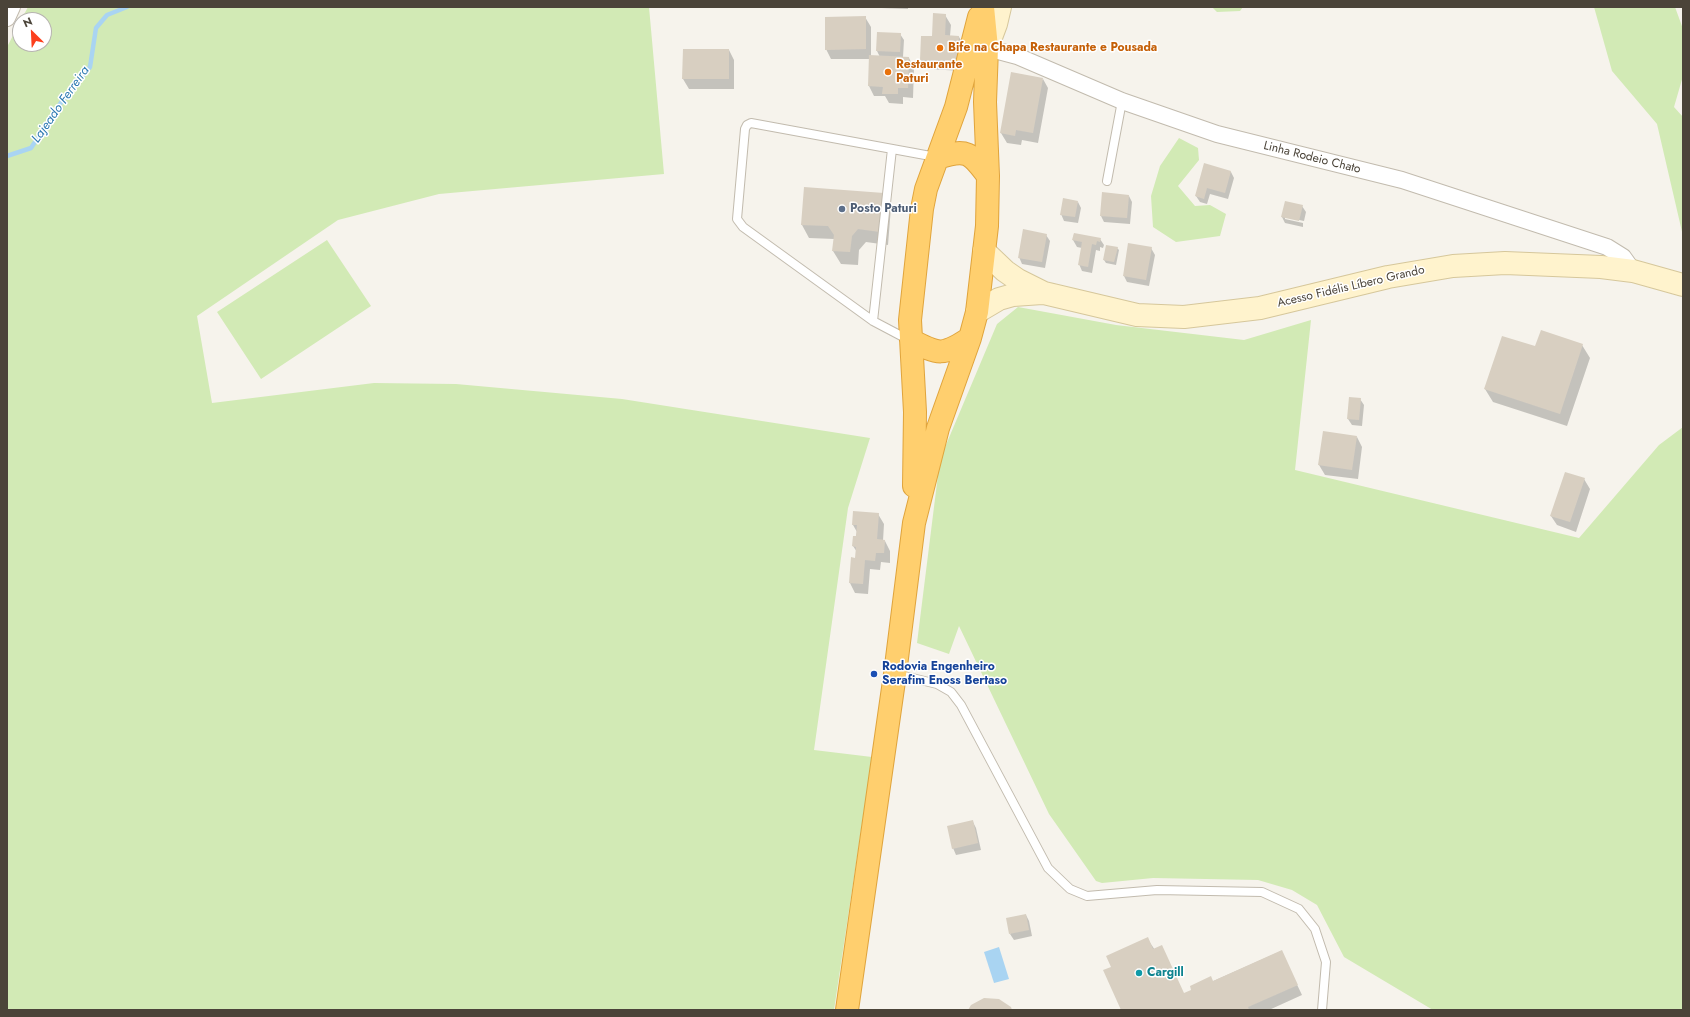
<!DOCTYPE html>
<html>
<head>
<meta charset="utf-8">
<style>
	body { margin:0 }
	#map { position:relative; width:1690px; height:1017px; overflow:hidden; background:#f6f3ec; font-family:Jost,sans-serif }
	canvas { display:block }
	.frame { position:absolute; inset:0; border:8px solid #4b4439; pointer-events:none }
	.north { position:absolute; left:12px; top:12px; width:40px; height:40px; box-sizing:border-box; background:#fff; border:1px solid #b7b4b0; border-radius:50%; rotate:336deg; font-size:11px; font-weight:700; line-height:16px; text-align:center; color:#4b4439 }
	.north::after { content:''; display:block; margin:auto; width:14px; height:18px; background:#fc3f1d; clip-path:polygon(50% 0,100% 100%,50% 72%,0 100%) }
</style>
</head>
<body>
<div id="map">
<canvas width="1690" height="1017"></canvas>
<div class="frame"></div>
<div class="north">N</div>
</div>
<script>
const ctx = document.querySelector('canvas').getContext('2d');
ctx.lineJoin = 'round';
function fillPath(path, color) { ctx.fillStyle = color; ctx.fill(path, 'evenodd'); }
function trace(path, color, width, dash) { ctx.strokeStyle = color; ctx.lineWidth = width; ctx.lineCap = dash ? 'butt' : 'round'; ctx.setLineDash(dash || []); ctx.stroke(path); }
function drawText(font, color, halo, rows, align = 'center') {
  ctx.font = font + ' Jost,sans-serif'; ctx.lineWidth = 3; ctx.setLineDash([]); ctx.textBaseline = 'middle'; ctx.strokeStyle = halo; ctx.fillStyle = color; for (const [text, x, y, turn = 0] of rows) {
    ctx.save(); ctx.translate(x, y); ctx.rotate((+turn || 0) * Math.PI / 180); ctx.textAlign = isNaN(turn) ? turn : align; if (halo) ctx.strokeText(text, 0, 0); ctx.fillText(text, 0, 0); ctx.restore();
  }
}
fillPath(new Path2D(`
	M28,7h621l15,167 -225,20 -101,26 -141,96 15,87 162,-20 82,1 166,15 248,39 -22,70 -34,242 58,7 -38,253h-827v-963l13,-25v22h24v-24h-23z
	M1212,7h31l-3,4 -23,1z
	M1594,7h81l8,22v47l-9,31 9,10v119l-26,-112 -45,-53z
	M1179,138l19,10 1,12 -21,26 17,20 15,-1 16,9 -6,22 -44,6 -23,-15 -2,-31 9,-30z
	M327,240l44,66 -110,73 -44,-67z
	M1018,307l98,18 128,15 67,-20 -16,150 284,68 80,-93 24,-18v583h-250l-89,-53 -27,-52 -25,-15 -34,-10 -105,-2 -51,5 -6,-2 -47,-67 -90,-188 -10,28 -32,-11 23,-184 57,-135z`), '#d2eab5');
fillPath(new Path2D(`
	M999,947l10,32 -15,4 -10,-31z`), '#a9d4f2');
fillPath(new Path2D(`
	M880,7h28v2l-27,-1z
	M945,15l6,10 -1,11 9,1 6,10 -2,24 -36,-2 -6,-9z
	M865,17l6,10v29l9,1 -3,-6 23,-17 4,6 -1,17 6,1 5,10 -1,30 -10,-1v7l-14,-1 -4,-7h-11l-5,-10 1,-27h-39l-5,-10z
	M729,50l5,10v29h-45l-6,-10z
	M1043,79l5,9 -10,55 -16,-3 -1,5 -14,-2 -6,-10z
	M1205,164l26,8 3,6 -6,21 -18,-5 -3,10 -7,-2 -4,-6z
	M883,194l8,13 -3,38 -22,-3 -7,8 -1,15 -17,-1 -8,-13 1,-12 -25,-1 -7,-13z
	M1129,196l3,6 -2,22 -26,-2 -3,-6z
	M1078,202l3,6 -3,15 -14,-2 -3,-7z
	M1302,206l4,6 -2,9 -19,-4v2l18,4v4l-18,-4 -3,-6z
	M1074,234l26,5 4,6 -1,3 -3,-1v4l-4,-1 -4,23 -10,-2 -3,-7 3,-16 -5,-1 -4,-7z
	M1046,235l4,6 -5,27 -23,-4 -3,-7z
	M1117,248l2,2 -3,15 -10,-2 -2,-3z
	M1151,248l4,7 -6,31 -22,-4 -3,-6z
	M1582,345l8,13 -23,68 -74,-24 -8,-13 51,-41z
	M1360,399l4,6 -2,21 -10,-1 -4,-6z
	M1357,437l5,10 -4,32 -33,-4 -6,-10z
	M1584,479l6,10 -14,43 -19,-7 -6,-9z
	M878,514l6,10 -1,17h2l5,10v12l-9,-1 -1,8 -10,-1 -2,25 -13,-1 -5,-10 7,-31 -4,-6 4,-14 -4,-7z
	M973,822l3,6 5,22 -25,5 -3,-7z
	M1026,915l3,6 3,15 -18,4 -4,-6z
	M1147,938l37,56 97,-43 21,44 -33,15h-147l-10,-43z`), '#0003');
trace(new Path2D(`
	M7,156l24,-8 31,-47 28,-34 6,-39 11,-13 20,-8`), '#a9d4f2', 4.5);
fillPath(new Path2D(`
	M933,13l13,1 -1,21 14,1 -1,25 -38,-1 1,-24h11z
	M866,16v33l-41,1v-33z
	M877,32l24,1 -1,19 -24,-1z
	M683,49h46v30h-47z
	M869,55l40,2 -1,31h-10v6h-16l1,-7 -15,-1z
	M1011,72l32,6 -10,55 -17,-3 -1,6 -15,-3z
	M1204,163l27,8 -6,22 -18,-5 -3,11 -9,-3z
	M804,187l80,6 -4,39 -22,-3 -6,7 -2,16 -18,-1 2,-16 -6,-9 -27,-1z
	M1102,192l27,3 -2,23 -27,-2z
	M1063,198l15,3 -3,16 -15,-2z
	M1285,201l18,4 -4,16 -18,-4z
	M1023,229l24,5 -5,28 -24,-4z
	M1074,233l27,5 -1,4 -3,-1 -1,4 -4,-1 -4,23 -10,-2 4,-23 -10,-2z
	M1128,243l24,4 -6,33 -23,-4z
	M1106,245l12,2 -4,15 -11,-2z
	M1541,330l42,14 -23,70 -76,-25 18,-53 33,10z
	M1349,397l12,1 -2,22 -12,-1z
	M1323,431l34,5 -5,34 -34,-5z
	M1565,472l20,6 -15,44 -20,-6z
	M853,511l26,2 -2,26 8,1 -1,13h-8l-1,8 -10,-1 -2,24 -14,-1 2,-26 4,1 1,-11 -4,-1 1,-10h3l1,-11h-5z
	M973,820l5,23 -26,6 -5,-23z
	M1026,914l3,16 -20,4 -3,-16z
	M1148,937l5,12 9,-4 22,48 7,-3 -1,-4 21,-10 2,5 69,-31 16,35 -50,22 1,3h-128l-18,-40 8,-3 -5,-11z
	M984,998l15,1 12,8 1,3h-44l3,-5z`), '#d8cfc1');
const lane = new Path2D(`
	M1107,181l15,-80
	M873,321l19,-172
	M909,340l-36,-19 -130,-94 -6,-8 8,-90 2,-4 4,-2 185,34
	M896,674l41,10 14,8 10,13 87,163 22,21 17,7 70,-6 105,2 37,17 16,20 11,33 -4,48`);
const street = new Path2D(`
	M7,18l5,-11
	M987,48l30,8 105,45 95,33 185,46 205,67 16,10 10,14`);
const secondary = new Path2D(`
	M987,48l9,-24 4,-17
	M984,251l21,20 13,9 26,13 93,22 47,2 76,-9 128,-31 65,-11 52,-3 96,4 32,4 50,14
	M977,312l22,-13 14,-4 29,-2`);
const highway = new Path2D(`
	M938,158c29,-10 33,-5 50,18
	M911,340c28,15 32,16 59,-2
	M914,486l1,-74 -5,-92 12,-111 4,-20 30,-82 23,-90
	M847,1010l48,-336 19,-151 24,-95 32,-90 7,-26 10,-86 1,-50 -3,-74 2,-54 -4,-41`);
trace(lane, '#c2bbae', 10);
trace(street, '#c2bbae', 18);
trace(secondary, '#d6c79b', 24);
trace(highway, '#e0a43c', 24);
trace(lane, '#fff', 8);
trace(street, '#fff', 16);
trace(secondary, '#fff3cd', 22);
trace(highway, '#ffcf6e', 22);
for (const [x, y, r, color] of [
	[940,48,4,"#e8710a"],
	[888,72,4,"#e8710a"],
	[842,209,4,"#5c6f8a"],
	[874,674,4,"#1a4fb4"],
	[1139,973,4,"#0f9aa8"]
]) { const dot = new Path2D(); dot.arc(x, y, r, 0, 2 * Math.PI); ctx.fillStyle = color; ctx.fill(dot); trace(dot, '#fff', 1.5); }
drawText('bold 12px', '#c56008', '#fff', [
	["Bife na Chapa Restaurante e Pousada",948,48],
	["Restaurante",896,65],
	["Paturi",896,79]
], 'left');
drawText('12px', '#4b4439', '#fff', [
	["Linha Rodeio Chato",1312,158,14],
	["Acesso Fidélis Líbero Grando",1351,287,-13]
]);
drawText('bold 12px', '#4e5e75', '#fff', [
	["Posto Paturi",850,209]
], 'left');
drawText('bold 12px', '#164399', '#fff', [
	["Rodovia Engenheiro",882,667],
	["Serafim Enoss Bertaso",882,681]
], 'left');
drawText('bold 12px', '#0d838f', '#fff', [
	["Cargill",1147,973]
], 'left');
drawText('italic 13px', '#2e7ab2', '#fff', [
	["Lajeado Ferreira",61,105,-55]
]);
</script>
</body>
</html>
